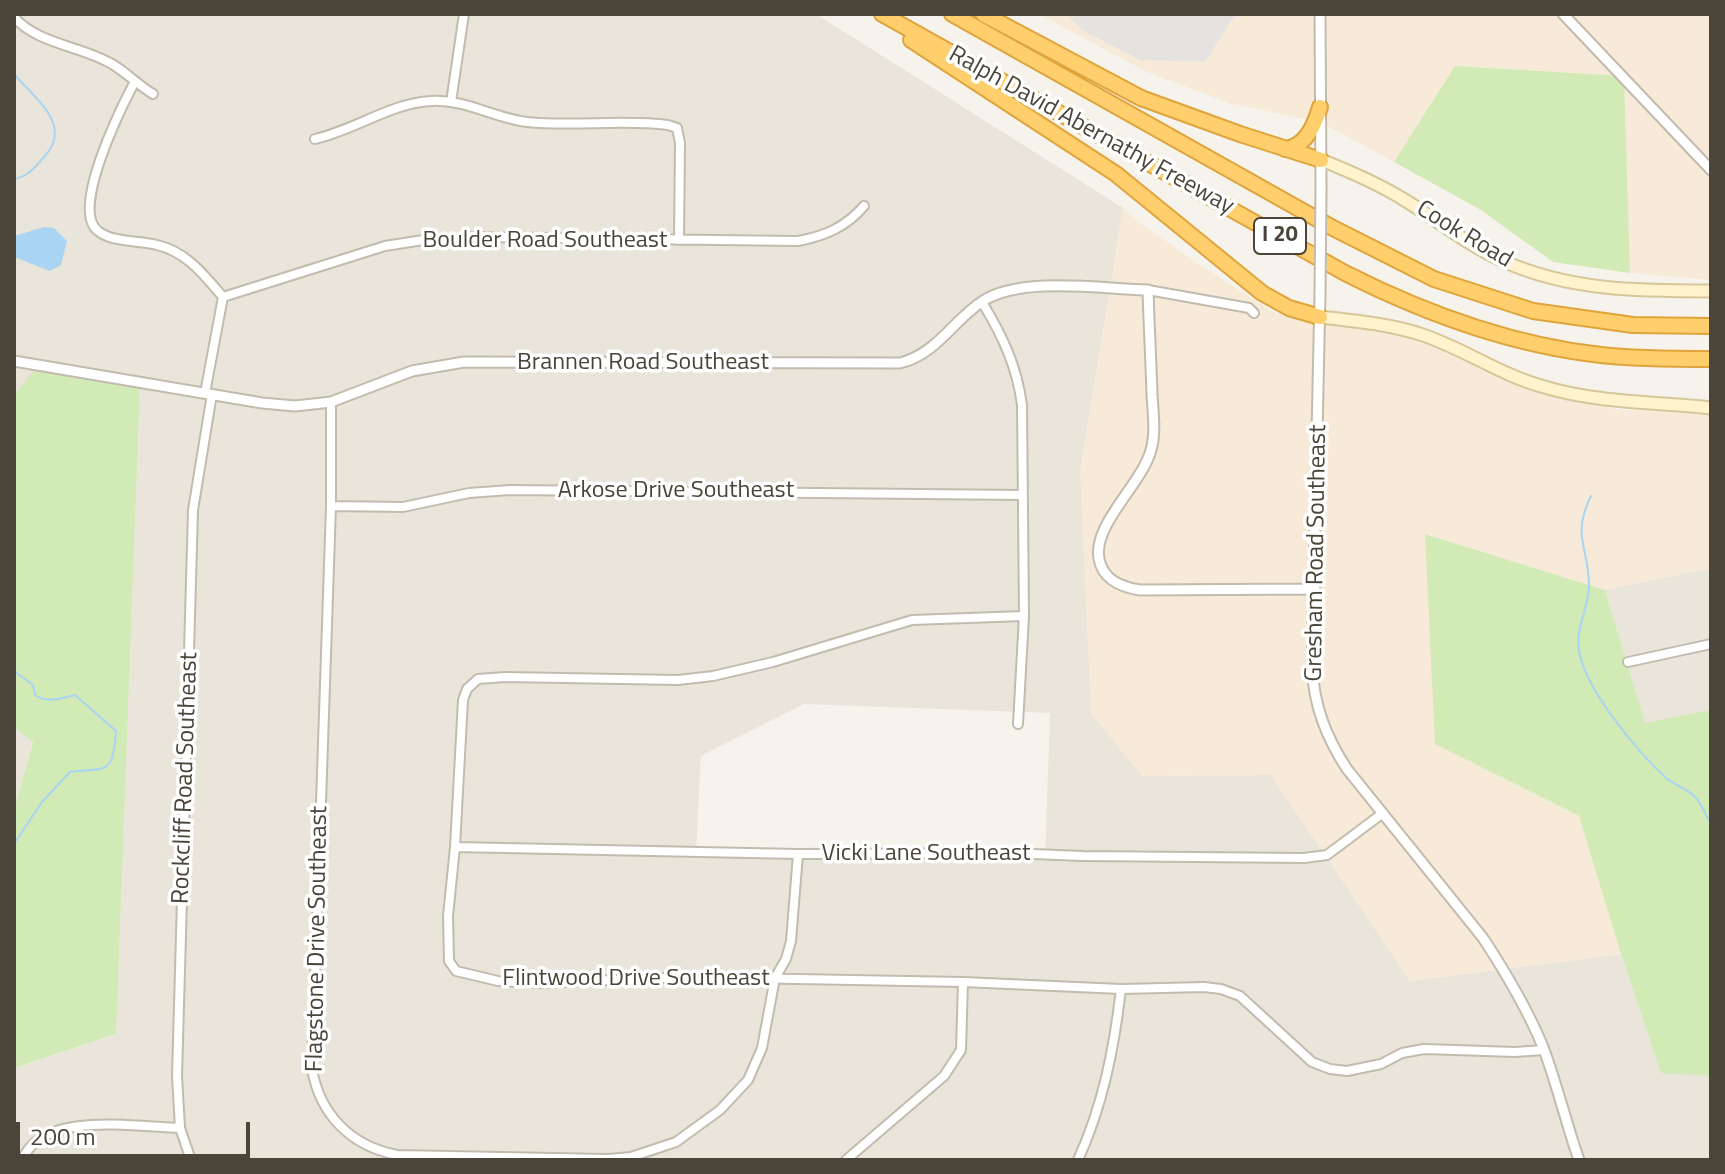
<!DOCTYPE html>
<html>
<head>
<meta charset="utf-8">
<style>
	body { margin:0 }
	#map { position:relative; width:1725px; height:1174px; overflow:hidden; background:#f6f3ec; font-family:"Titillium Web",sans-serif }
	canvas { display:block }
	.frame { position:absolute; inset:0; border:16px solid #4b4439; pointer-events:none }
	.scale { position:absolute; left:16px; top:1122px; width:234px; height:36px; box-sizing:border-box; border:4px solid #4b4439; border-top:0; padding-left:10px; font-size:24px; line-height:28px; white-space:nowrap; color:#4b4439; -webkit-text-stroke:6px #fff; paint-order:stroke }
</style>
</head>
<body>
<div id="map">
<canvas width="1725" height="1174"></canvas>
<div class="frame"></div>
<div class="scale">200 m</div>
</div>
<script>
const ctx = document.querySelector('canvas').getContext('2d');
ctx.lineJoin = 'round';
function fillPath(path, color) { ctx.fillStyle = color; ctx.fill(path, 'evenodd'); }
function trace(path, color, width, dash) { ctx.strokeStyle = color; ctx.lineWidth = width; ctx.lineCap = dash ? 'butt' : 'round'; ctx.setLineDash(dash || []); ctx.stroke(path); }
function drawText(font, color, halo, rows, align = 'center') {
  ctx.font = font + ' "Titillium Web",sans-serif'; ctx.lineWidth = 7; ctx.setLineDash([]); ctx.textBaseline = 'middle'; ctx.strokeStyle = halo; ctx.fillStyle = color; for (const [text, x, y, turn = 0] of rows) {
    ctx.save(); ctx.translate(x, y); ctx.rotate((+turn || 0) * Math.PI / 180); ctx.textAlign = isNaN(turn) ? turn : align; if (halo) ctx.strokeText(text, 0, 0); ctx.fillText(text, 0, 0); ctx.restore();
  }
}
fillPath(new Path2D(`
	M14,14h802l307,194 -43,265 63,303 128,-1 139,206 211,-27 40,118 50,4v84h-1697v-92l102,-34 -102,-639zM804,704l246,9 -5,145 -149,-5 -200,-1 5,-96z
	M1711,568v142l-66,14 -40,-134z
	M14,727l19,14 -19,69z`), '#eae5da');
fillPath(new Path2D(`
	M1039,14h672v266l-81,-7 -6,-197 -169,-10 -61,96 -72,-39 -93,-20 -82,-31z
	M1123,208l13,12 67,47 72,46 47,10 77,11 56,20 62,31 103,25 91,4v154l-106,22 -179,-56 10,210 143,72 42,138 -211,27 -139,-206 -129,1 -51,-62 -11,-241z`), '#f7ead8');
fillPath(new Path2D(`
	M1455,66l169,10 6,197 -77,-11 -72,-52 -87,-48z
	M33,371l107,10 -24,653 -102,34v-258l19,-68 -19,-15v-332z
	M1425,534l180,56 40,133 66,-13v366l-50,-3 -40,-119 -42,-138 -144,-72z`), '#d2eab5');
fillPath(new Path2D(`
	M1065,14h174l-8,7 -26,41 -65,-2 -56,-29z`), '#e5e3e0');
fillPath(new Path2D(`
	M44,227l10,1 13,13 -6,24 -11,6 -36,-14v-21z`), '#a9d4f2');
trace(new Path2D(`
	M14,74c21,25 60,51 30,83 -10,11 -15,19 -30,22
	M1591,496c-20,40 -2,52 -2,89 0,23 -14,43 -10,66 6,38 58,100 86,126 9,8 22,11 30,20 7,7 10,18 16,26
	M14,671l19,14 2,10c13,9 26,3 40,0l41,36c-3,46 -10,36 -46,41l-28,30 -28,42`), '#a9d4f2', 2);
const minor = new Path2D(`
	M14,17c23,27 68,29 98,47 15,9 26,21 41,30
	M134,83c-13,25 -64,127 -36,148 15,12 41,9 59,14 30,7 47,30 66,52
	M451,102l13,-88
	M315,139c40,-9 76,-36 116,-38 34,-2 63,17 96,21 47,5 95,-3 141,3l9,3 3,15 -1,97
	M1148,290l101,18 5,5
	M223,297l162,-51 38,-6 52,-3 323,4c27,-5 48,-14 66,-35
	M982,302c20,33 35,64 40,103l2,211 -6,108
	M205,393l18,-96
	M331,402v104l-19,563c8,46 39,77 85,86l211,4 23,-2 45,-15 44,-32 28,-30 14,-32 13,-70 11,-19 5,-18 7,-87
	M331,506l72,1 66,-14 41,-3 513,5
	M1024,616l-112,4 -139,42 -60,14 -35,4 -173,-3 -27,2 -11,10 -4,11 -8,147 -7,69 1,45 7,10 42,10 44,2 144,-6 277,5 158,7 83,-2 17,2 19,7 72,66 18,7 17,2 34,-7 21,-11 22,-4 91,3 29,-2
	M1628,662l83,-18
	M455,847l343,7 211,-1 73,3 222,2 23,-3 56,-42
	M22,1160c21,-50 113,-33 158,-32
	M191,1160l-11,-32 -3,-52 16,-566 19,-116
	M846,1160l98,-84 17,-26 2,-68
	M1078,1160c25,-55 36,-111 43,-171`);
const tertiary = new Path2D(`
	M1320,14l1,174
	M1563,14l148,156
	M1320,294l-8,373c2,39 14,70 35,102l136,169c23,35 44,70 60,109 14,37 23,76 36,113
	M14,361l248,42 33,3 36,-4 81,-31 52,-9 436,1c37,-9 53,-43 83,-62 39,-25 119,-12 165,-11 1,35 3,70 4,105 1,17 4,38 -1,55 -9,34 -59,75 -52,109 4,21 22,28 41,31l175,-1`);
const secondary = new Path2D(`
	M1321,160c28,11 56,23 82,39 33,20 63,45 98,61 67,31 139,31 210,31
	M1320,317c35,4 70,7 103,18 41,14 76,39 118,51 55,17 113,16 170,22`);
const motorway = new Path2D(`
	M882,14l463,259c81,41 165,72 256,82 36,4 73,4 110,4
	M952,14l381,214 101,51 99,32 100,14 78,1
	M983,14l158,84 99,36 81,26
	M911,40l205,134 146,119 27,15 31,9
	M1285,149c21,-2 30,-24 35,-42`);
trace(minor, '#c2bbae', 12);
trace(tertiary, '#c2bbae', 13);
trace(secondary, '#d6c79b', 15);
trace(motorway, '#e0a43c', 18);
trace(minor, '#fff', 8);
trace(tertiary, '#fff', 9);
trace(secondary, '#fff3cd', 11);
trace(motorway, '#ffcf6e', 14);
const tertiaryBridge = new Path2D(`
	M1320,294l1,-106`);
trace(tertiaryBridge, '#c2bbae', 13, []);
trace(tertiaryBridge, '#fff', 9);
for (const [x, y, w] of [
	[1280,236,52]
]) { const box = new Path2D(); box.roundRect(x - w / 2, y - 18, w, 36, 6); ctx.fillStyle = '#fff'; ctx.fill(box); trace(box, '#4b4439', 2); }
drawText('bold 22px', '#4b4439', null, [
	["I 20",1280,236]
]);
drawText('24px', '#4b4439', '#fff', [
	["Ralph David Abernathy Freeway",1091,131,29],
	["Cook Road",1464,235,31],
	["Boulder Road Southeast",545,241],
	["Brannen Road Southeast",643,363],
	["Arkose Drive Southeast",676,491],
	["Gresham Road Southeast",1317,553,-89],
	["Rockcliff Road Southeast",186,778,-88],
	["Vicki Lane Southeast",926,854],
	["Flagstone Drive Southeast",318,939,-89],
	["Flintwood Drive Southeast",636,979]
]);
</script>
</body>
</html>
